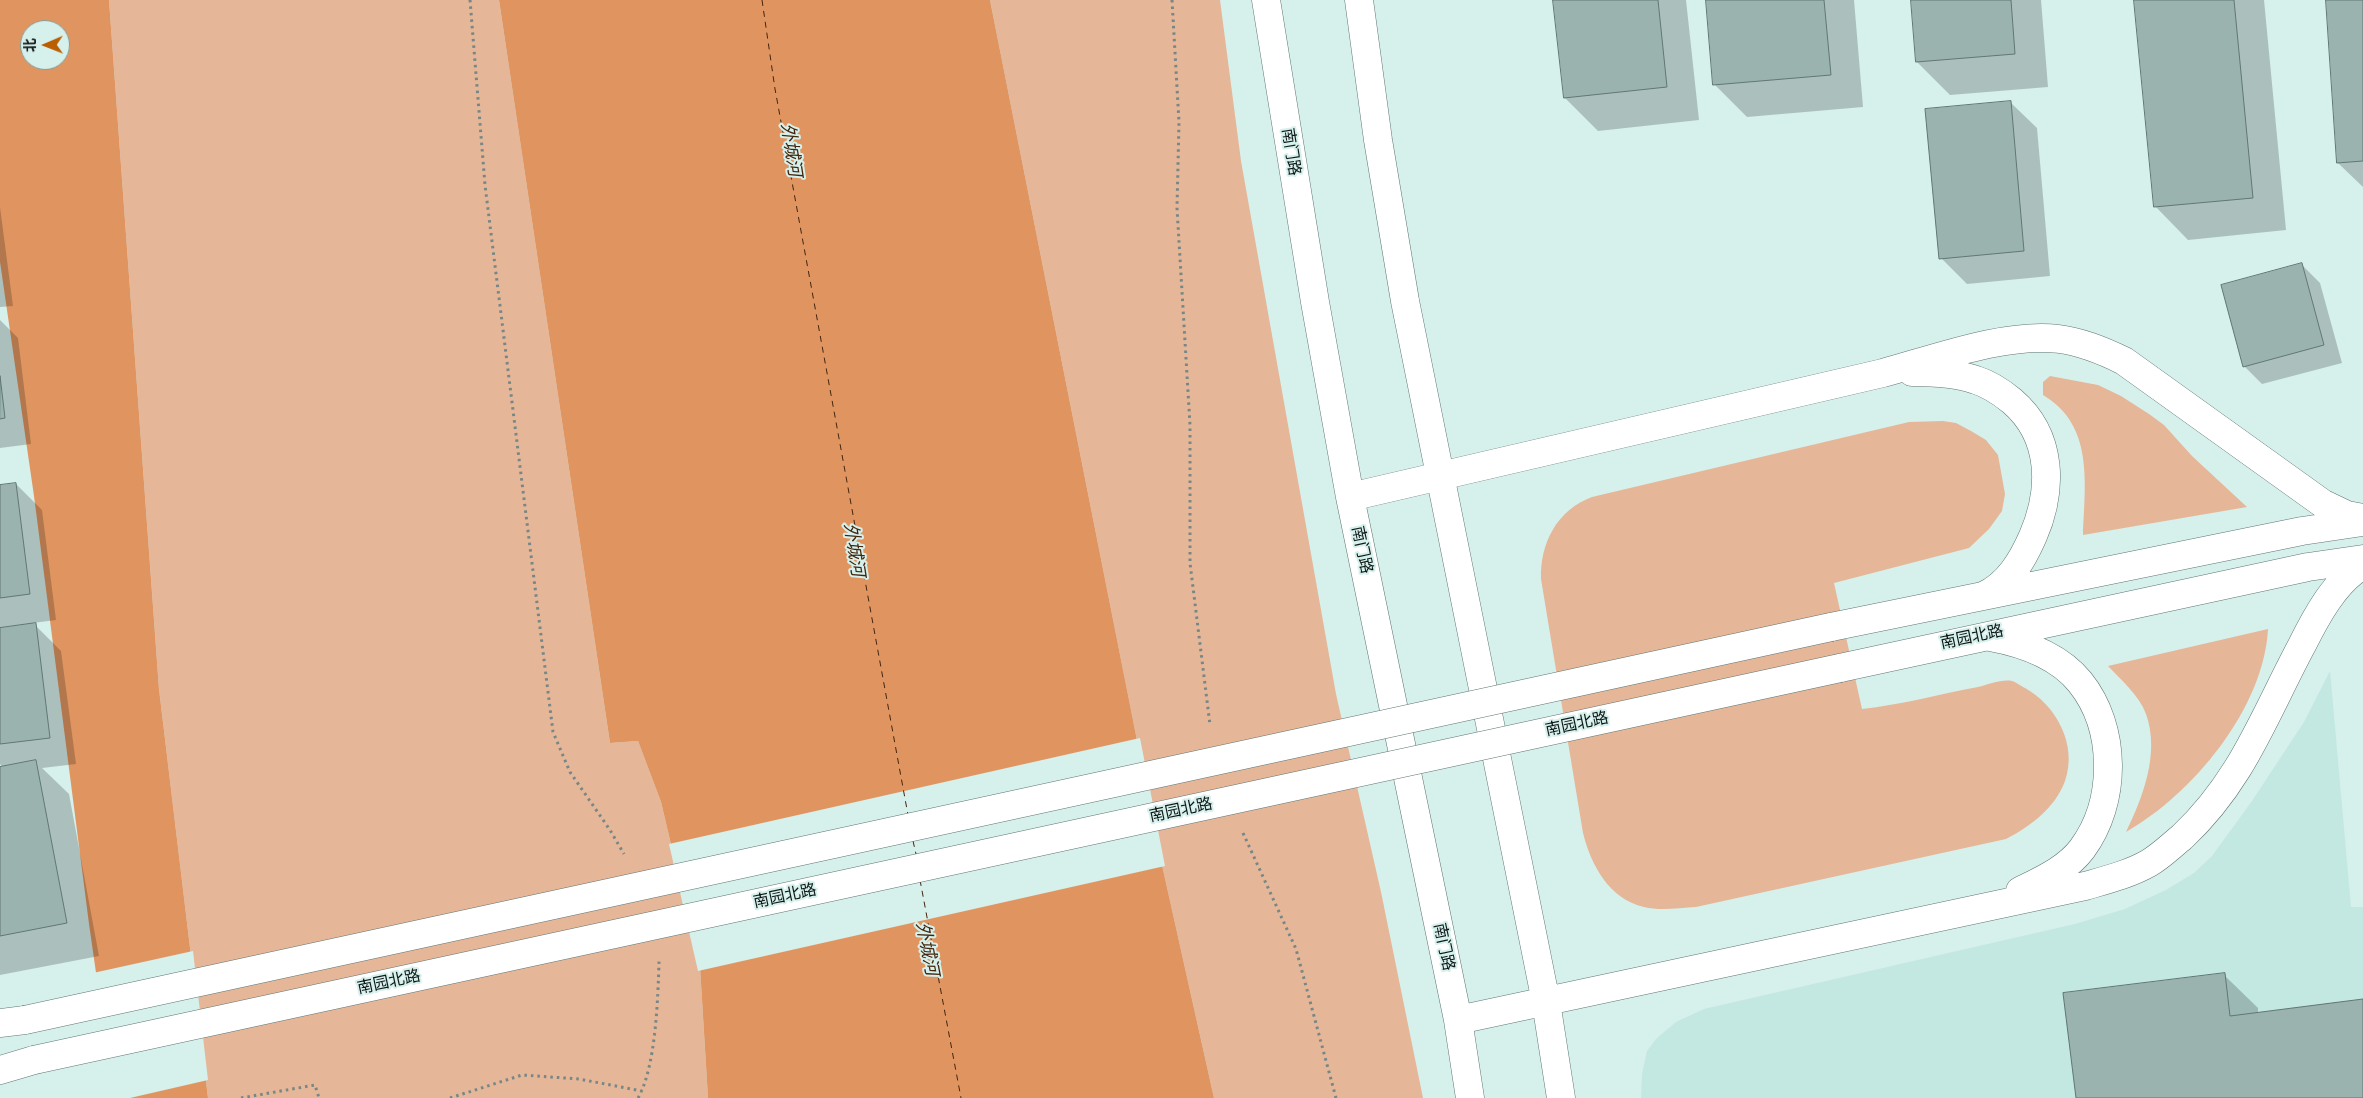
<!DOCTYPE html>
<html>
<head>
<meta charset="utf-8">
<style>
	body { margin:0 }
	#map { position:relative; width:2363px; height:1098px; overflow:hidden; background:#d6f0ec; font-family:"Nunito Sans","Noto Sans SC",sans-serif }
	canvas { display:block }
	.north { position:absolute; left:20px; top:20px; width:50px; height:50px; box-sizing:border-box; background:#d6f0ec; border:1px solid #869a97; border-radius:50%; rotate:269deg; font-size:14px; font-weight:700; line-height:20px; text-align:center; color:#0f1817 }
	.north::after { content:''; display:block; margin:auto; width:18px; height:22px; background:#b95e01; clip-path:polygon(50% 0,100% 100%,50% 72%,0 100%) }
</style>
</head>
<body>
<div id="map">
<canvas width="2363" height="1098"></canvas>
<div class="north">北</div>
</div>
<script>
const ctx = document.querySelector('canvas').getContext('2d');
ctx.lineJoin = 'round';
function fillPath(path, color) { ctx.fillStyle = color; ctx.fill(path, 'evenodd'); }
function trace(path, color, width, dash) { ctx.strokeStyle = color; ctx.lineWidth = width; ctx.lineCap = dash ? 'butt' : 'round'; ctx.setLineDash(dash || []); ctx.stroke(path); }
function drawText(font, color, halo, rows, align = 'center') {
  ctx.font = font + ' "Nunito Sans","Noto Sans SC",sans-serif'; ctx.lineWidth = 4; ctx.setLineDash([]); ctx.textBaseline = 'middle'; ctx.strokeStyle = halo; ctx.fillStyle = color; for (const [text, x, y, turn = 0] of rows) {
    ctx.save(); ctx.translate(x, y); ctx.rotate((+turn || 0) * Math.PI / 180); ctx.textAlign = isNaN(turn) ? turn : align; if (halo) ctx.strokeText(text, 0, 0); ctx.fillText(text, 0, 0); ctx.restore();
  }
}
fillPath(new Path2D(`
	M2330,671l21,236h12v191h-722l1,-24 5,-23 9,-12 20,-17 28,-13 371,-85 50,-15 41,-19 28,-17 18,-17 40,-55 52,-79z`), '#c3e7e1');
fillPath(new Path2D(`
	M109,0h390l111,743 28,-2 23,61 39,165 8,131h-500l-49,-409z
	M990,0h230l21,161 95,533 45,198 42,206h-209l-54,-242z
	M2050,376l48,9 23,11 28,18 15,11 28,31 55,51 -164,28c2,-52 11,-110 -40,-140v-13z
	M1943,421l13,2 15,8 15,9 12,15 7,39 -3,17 -13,18 -20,19 -135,35 28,126c38,-4 78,-15 116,-22 9,-2 24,-8 34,-6 4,1 9,5 13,7 31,17 53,57 40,93 -10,27 -34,45 -59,58l-310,68c-17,1 -36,4 -52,0 -35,-8 -53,-42 -61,-74l-42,-254c-1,-36 16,-69 51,-82l317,-75z
	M2268,629c-4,79 -75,165 -142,203 17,-35 34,-79 20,-118 -7,-19 -25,-34 -38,-48z`), '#e6b698');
fillPath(new Path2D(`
	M0,0h109l50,689 49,409h-94l-25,-174 -55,-428 -34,-234zM30,30h30v30h-30z
	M499,0h491l170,856 54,242h-506l-8,-131 -39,-165 -23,-61 -28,2z`), '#e09561');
fillPath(new Path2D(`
	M1140,738l25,128 -467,105 -29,-127z
	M193,951l15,129 -78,18h-19l-18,-125z`), '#d6f0ec');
fillPath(new Path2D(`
	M1554,0h132l13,120 -101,11 -33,-33z
	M1707,0h147l9,107 -116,10 -33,-33z
	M1912,0h129l7,87 -98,8 -33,-33z
	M2135,0h129l22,230 -98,10 -33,-34z
	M2327,0h36v187l-25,-24z
	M2010,102l27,26 13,148 -83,8 -26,-26z
	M0,207l13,99 -13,1z
	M2302,265l18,18 22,80 -80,21 -18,-18z
	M0,320l18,18 13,106 -31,4z
	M16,484l26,26 14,110 -23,3 28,28 15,113 -34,4 27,26 30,162 -99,19v-207h3l-3,-4v-278z
	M2224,975l34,33v5l105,-13v98h-286z`), '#0003');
trace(new Path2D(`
	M762,0l13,89 133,726
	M913,841l3,13
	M920,880l41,218`), '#43250e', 1, [6, 5]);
const building = new Path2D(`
	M1553,0h105l9,87 -103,11z
	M1706,0h118l7,75 -118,10z
	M1911,0h100l4,54 -99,8z
	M2134,0h100l19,198 -99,9z
	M2326,0h37v161l-26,2z
	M2011,101l13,150 -85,8 -14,-150z
	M2302,263l22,82 -81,22 -22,-82z
	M0,376l5,42 -5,1z
	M16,483l14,111 -30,4v-113z
	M36,623l14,115 -50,6v-116z
	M36,760l31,163 -67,13v-169z
	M2225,973l5,43 133,-17v99h-287l-13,-105z`);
fillPath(building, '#9ab3af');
trace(building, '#607774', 1);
const secondary = new Path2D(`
	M1266,0l49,302 35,195 108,523 12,78
	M1359,0l19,140 27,161 141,701 15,96
	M1912,372c21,0 44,1 64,8 13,4 25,12 36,21 41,35 41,89 21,135 -11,25 -25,49 -50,60
	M1350,497l533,-124c51,-14 124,-41 176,-34 23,3 45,12 65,22l198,142 25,12 16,3
	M1831,627l471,-96 60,-9
	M1990,637c33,6 68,18 90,45 37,46 37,120 2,167 -15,20 -40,31 -62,42
	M1840,668l468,-101 55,-8
	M1458,1020l627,-134c21,-6 45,-12 64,-23 12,-7 22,-17 33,-26 60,-56 82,-121 120,-192 14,-28 33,-64 61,-80
	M0,1023l25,-3
	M0,1070l34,-10`);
trace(secondary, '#607773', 29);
trace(new Path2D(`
	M470,0l15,185 68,547 17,40 40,58 14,24
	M1172,0l7,122 -2,86 13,217v138l20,162
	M1243,833l53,116 40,149
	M241,1098l74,-13 4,13
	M450,1098l72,-23 57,4 63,12
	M638,1098c18,-31 20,-101 21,-137`), '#768785', 3, [2.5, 4]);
trace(secondary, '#fff', 28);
const secondaryBridge = new Path2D(`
	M25,1020l1806,-393
	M34,1060l1806,-392`);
trace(secondaryBridge, '#607773', 29, []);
trace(secondaryBridge, '#fff', 28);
drawText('16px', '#0f1817', '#d6f0ec', [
	["南门路",1290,152,81],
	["南门路",1361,550,78],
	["南园北路",1972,638,-12],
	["南园北路",1577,725,-12],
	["南园北路",1181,811,-12],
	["南园北路",785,897,-12],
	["南门路",1443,947,78],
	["南园北路",389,983,-12]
]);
drawText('italic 18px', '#43250e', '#d6f0ec', [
	["外城河",790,150,81],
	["外城河",853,550,81],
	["外城河",926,949,79]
]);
</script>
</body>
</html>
